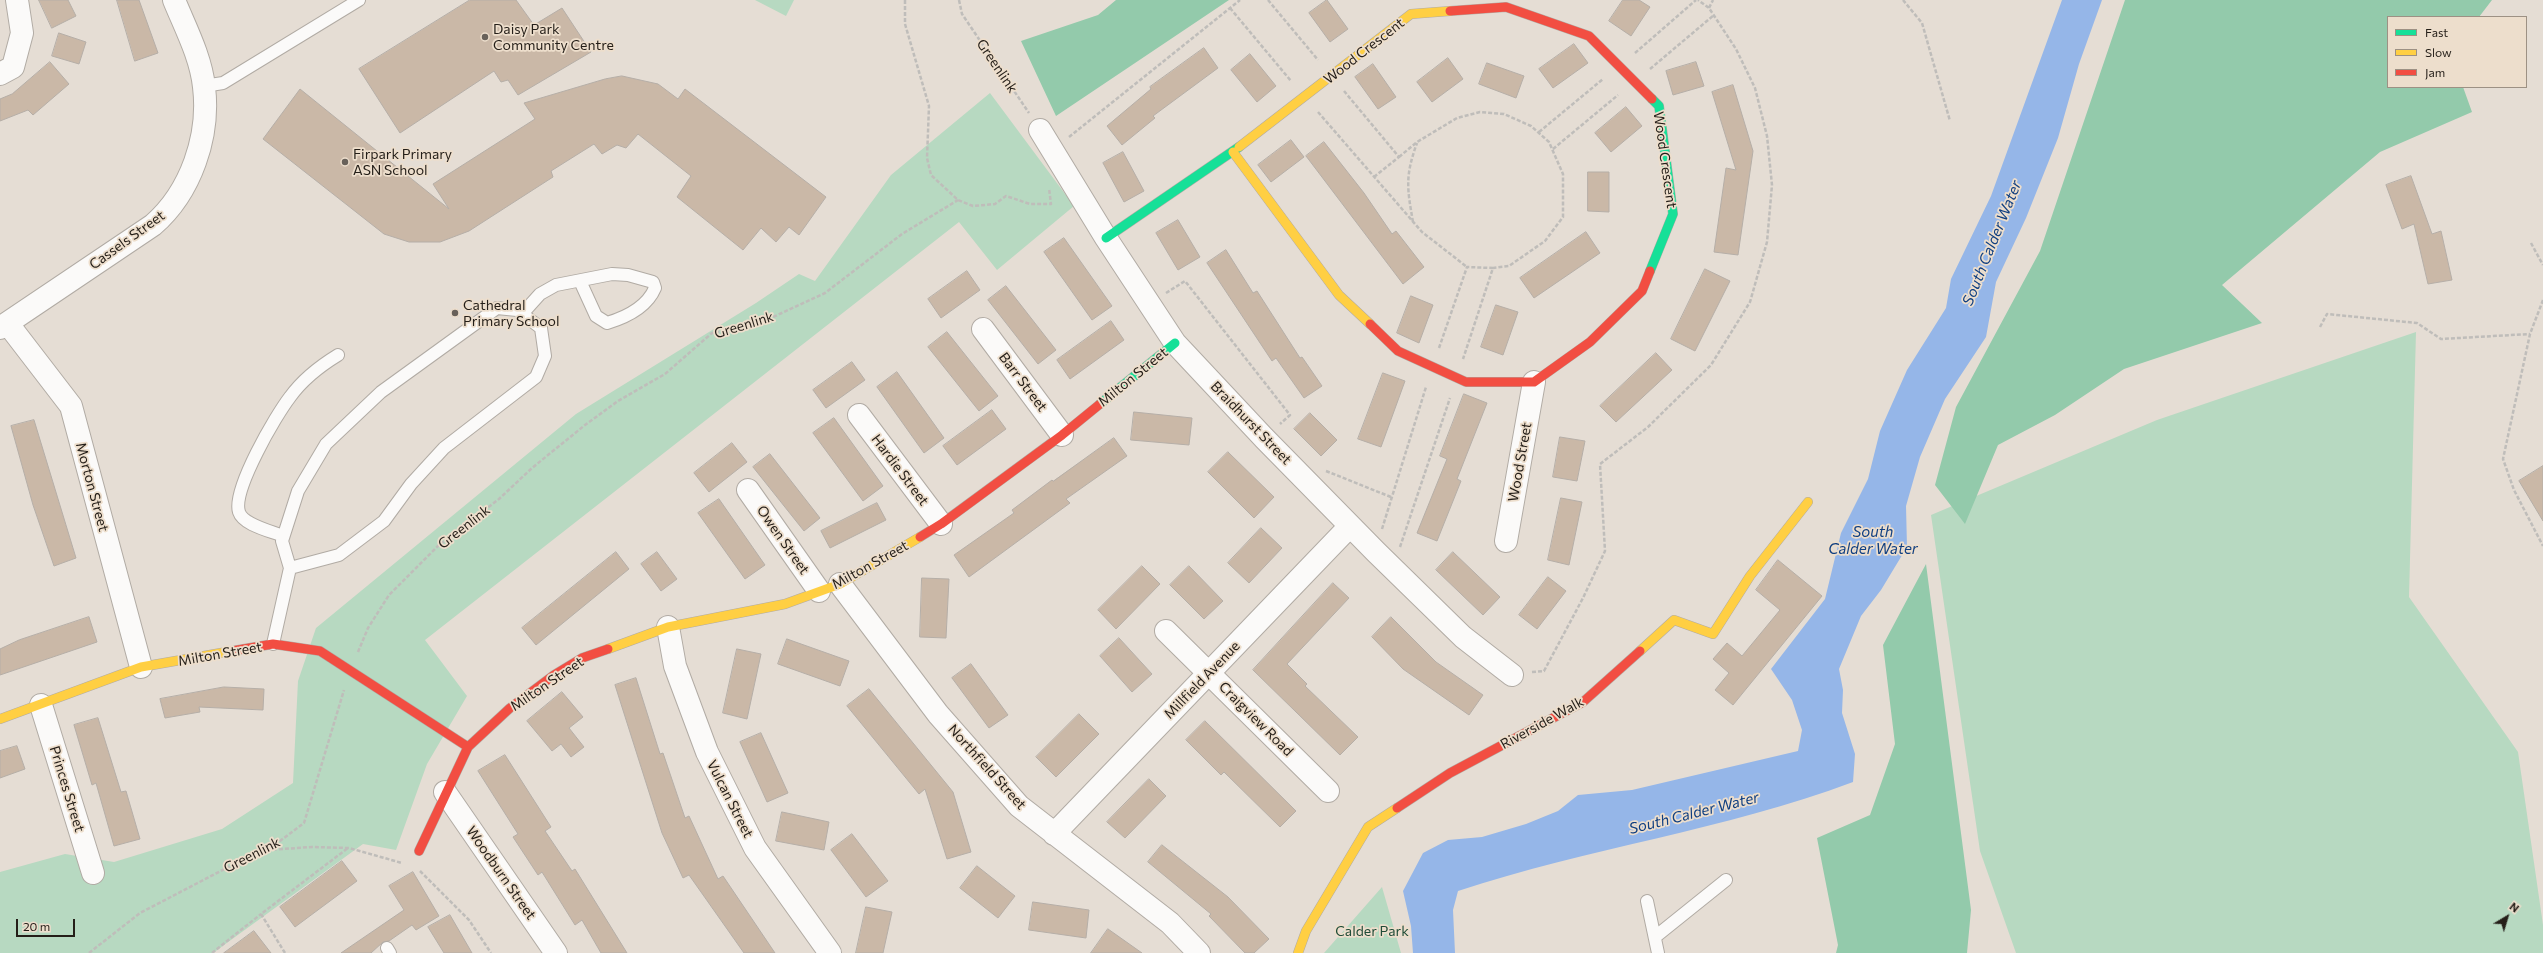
<!DOCTYPE html>
<html>
<head>
<meta charset="utf-8">
<style>
	body { margin:0 }
	#map { position:relative; width:2543px; height:953px; overflow:hidden; background:#e5ddd4; font-family:Commissioner,sans-serif }
	canvas { display:block }
	.legend { position:absolute; left:2387px; top:16px; width:140px; height:72px; box-sizing:border-box; background:#eddecc; border:1px solid #9d9184; margin:0; padding:5px 7px; list-style:none; font-size:12px; color:#241e18 }
	.legend li { display:flex; align-items:center; gap:8px; height:20px }
	.legend b { width:20px; border:1px solid #9d9184 }
	.north { position:absolute; left:2487px; top:897px; width:40px; height:40px; -webkit-text-stroke:3px #eddecc; paint-order:stroke; rotate:38deg; font-size:11px; font-weight:700; line-height:16px; text-align:center; color:#241e18 }
	.north::after { content:''; display:block; margin:auto; width:14px; height:18px; background:#241e18; clip-path:polygon(50% 0,100% 100%,50% 72%,0 100%) }
	.scale { position:absolute; left:16px; top:919px; width:59px; height:18px; box-sizing:border-box; border:2px solid #241e18; border-top:0; padding-left:5px; font-size:12px; line-height:14px; white-space:nowrap; color:#241e18; -webkit-text-stroke:3px #eddecc; paint-order:stroke }
</style>
</head>
<body>
<div id="map">
<canvas width="2543" height="953"></canvas>
<ul class="legend">
<li><b style="height:5px;background:#16e098"></b>Fast</li>
<li><b style="height:5px;background:#ffcf43"></b>Slow</li>
<li><b style="height:5px;background:#f24e42"></b>Jam</li>
</ul>
<div class="north">N</div>
<div class="scale">20 m</div>
</div>
<script>
const ctx = document.querySelector('canvas').getContext('2d');
ctx.lineJoin = 'round';
function fillPath(path, color) { ctx.fillStyle = color; ctx.fill(path, 'evenodd'); }
function trace(path, color, width, dash) { ctx.strokeStyle = color; ctx.lineWidth = width; ctx.lineCap = dash ? 'butt' : 'round'; ctx.setLineDash(dash || []); ctx.stroke(path); }
function drawText(font, color, halo, rows, align = 'center') {
  ctx.font = font + ' Commissioner,sans-serif'; ctx.lineWidth = 3.5; ctx.setLineDash([]); ctx.textBaseline = 'middle'; ctx.strokeStyle = halo; ctx.fillStyle = color; for (const [text, x, y, turn = 0] of rows) {
    ctx.save(); ctx.translate(x, y); ctx.rotate((+turn || 0) * Math.PI / 180); ctx.textAlign = isNaN(turn) ? turn : align; if (halo) ctx.strokeText(text, 0, 0); ctx.fillText(text, 0, 0); ctx.restore();
  }
}
fillPath(new Path2D(`
	M755,0h39l-8,16z
	M990,93l84,113 -77,64 -38,-48 -534,418 42,56 -40,68 -31,86 -33,-6 -150,109h-213v-81l65,-18 49,8 108,-33 71,-46 5,-102 18,-53 260,-214 180,-111 43,-29 16,7 76,-106z
	M2416,332l-7,265 109,155 25,173v28h-527l-36,-102 -49,-336 226,-95z
	M1382,887l19,66h-77z`), '#b7d9c1');
fillPath(new Path2D(`
	M1116,0h113l-173,116 -35,-75 77,-26z
	M2125,0h367l-13,17h-91v70h75l9,25 -92,40 -158,133 40,38 -138,46 -69,46 -57,30 -33,79 -30,-39 21,-78 84,-156z
	M1926,564l45,346 -4,43h-131l2,-8 -21,-107 53,-23 25,-71 -12,-99z`), '#93caab');
fillPath(new Path2D(`
	M2062,0h40l-23,64 -21,74 -32,80 -30,64 -10,55 -41,62 -25,58 -14,49 1,41 -26,43 -20,26 -22,53 4,21 -1,23 13,41 -2,28c-128,48 -265,66 -395,109l-5,19 2,43h-42l-2,-27 -8,-35 20,-38 25,-13 34,-3 44,-13 32,-13 20,-16 54,-5 166,-39 4,-21 -10,-30 -21,-31 54,-70 16,-66 27,-54 12,-48 27,-61 39,-62 5,-29 40,-83z`), '#95b6e8');
const building = new Path2D(`
	M39,0h29l8,16 -24,12z
	M117,0h22l19,53 -23,8z
	M470,0h46l18,25 28,-17 29,44 -73,43 -10,-15 -7,2 -7,-11 -94,62 -41,-64z
	M1327,0l21,29 -18,13 -21,-29z
	M1623,0h16l11,7 -19,29 -22,-15z
	M59,33l27,9 -7,22 -27,-8z
	M1574,44l14,19 -35,25 -14,-19z
	M1204,48l14,20 -65,48 2,2 -33,27 -15,-19 44,-37 -1,-2z
	M1250,54l26,32 -19,16 -26,-32z
	M1448,58l15,21 -31,23 -15,-20z
	M50,62l19,22 -36,31 -5,-5 -28,11v-22l12,-5z
	M1696,62l8,24 -31,9 -7,-24z
	M1487,63l37,13 -8,22 -37,-14z
	M1373,64l23,33 -18,12 -23,-32z
	M622,76l36,8 20,15 7,-10 141,108 -27,38 -10,-8 -13,15 -15,-14 -18,22 -66,-53 14,-21 -53,-42 -12,14 -9,-3 -15,9 -8,-10 -43,27 2,6 -84,54 -29,11h-31l-25,-8 -121,-95 37,-50 149,120 -16,-25 102,-65 -11,-16 81,-24z
	M1733,85l20,66 -15,104 -24,-3 12,-84 10,2 -24,-78z
	M1626,107l16,19 -31,26 -16,-19z
	M1291,140l13,17 -33,25 -13,-17z
	M1324,142l40,51 28,41 4,-3 28,36 -21,17 -97,-128z
	M1123,152l21,39 -20,11 -21,-39z
	M1588,172h21v40l-21,-1z
	M2411,176l21,58 9,-3 11,49 -24,4 -14,-60 -12,5 -16,-44z
	M1178,220l22,37 -22,13 -22,-37z
	M1586,232l14,21 -66,45 -14,-20z
	M1064,238l48,68 -20,14 -48,-68z
	M1226,250l27,43 4,-2 43,67 2,-1 20,29 -18,12 -28,-40 -4,3 -65,-98z
	M1705,269l25,12 -35,70 -24,-12z
	M967,271l13,19 -39,28 -13,-19z
	M1006,286l50,64 -18,14 -50,-64z
	M1411,296l22,9 -14,38 -22,-10z
	M1496,305l22,7 -15,43 -22,-8z
	M1111,321l13,19 -54,39 -13,-19z
	M947,332l51,64 -19,15 -51,-64z
	M1656,353l16,17 -56,52 -16,-16z
	M852,362l13,18 -39,28 -13,-18z
	M897,372l47,66 -20,15 -47,-66z
	M1383,373l22,8 -24,66 -23,-8z
	M1464,394l23,9 -30,76 4,2 -24,60 -20,-8 30,-74 -7,-3z
	M992,410l14,19 -49,36 -14,-19z
	M1134,412l58,6 -3,27 -58,-5z
	M1310,413l27,27 -16,16 -27,-27z
	M834,418l49,68 -20,15 -50,-68z
	M34,420l42,138 -22,8 -21,-61 -22,-79z
	M1560,437l25,4 -8,40 -24,-4z
	M1114,438l13,18 -61,43 4,4 -101,74 -15,-22 60,-42 -2,-3 40,-30 1,1z
	M732,443l15,19 -38,30 -15,-19z
	M1228,452l46,45 -20,21 -46,-46z
	M770,454l50,64 -16,13 -51,-64z
	M2543,466v55l-24,-40z
	M1561,498l21,4 -13,63 -21,-5z
	M719,499l46,66 -20,14 -47,-66z
	M877,503l9,17 -56,28 -9,-17z
	M1261,528l21,20 -33,35 -21,-20z
	M616,552l13,17 -93,76 -14,-17z
	M657,552l20,27 -16,12 -20,-27z
	M1453,552l47,45 -17,18 -47,-45z
	M1778,560l44,36 -89,109 -18,-15 14,-17 -16,-14 14,-16 15,13 38,-46 -24,-20z
	M1142,566l18,18 -44,45 -18,-19z
	M1189,566l34,35 -19,18 -34,-34z
	M1548,577l18,14 -29,38 -18,-14z
	M922,578l27,1 -3,59 -26,-1z
	M1333,583l16,15 -62,66 20,20 -2,2 53,51 -18,18 -87,-85z
	M89,617l8,25 -97,33v-26l19,-9z
	M1391,617l45,45 47,33 -14,20 -66,-46 -31,-32z
	M1119,638l33,36 -20,18 -32,-36z
	M787,639l62,22 -9,25 -62,-22z
	M737,649l24,5 -14,65 -24,-6z
	M971,664l37,51 -19,13 -37,-50z
	M636,678l24,76 3,-1 22,65 4,-2 29,63 5,-3 52,77h-31l-55,-78 -6,3 -21,-45 -47,-148z
	M224,687l40,2 -1,21 -64,-3 1,5 -35,6 -5,-19z
	M869,689l84,103 18,60 -24,7 -22,-70 -6,5 -72,-88z
	M562,692l21,25 -14,11 15,19 -13,10 -10,-13 -9,7 -25,-30z
	M1079,714l20,20 -43,43 -20,-20z
	M98,718l23,74 5,-1 14,48 -26,7 -18,-63 -4,2 -18,-60z
	M1205,721l91,90 -16,16 -56,-55 -3,3 -35,-35z
	M761,733l27,60 -21,9 -27,-60z
	M17,746l8,23 -25,9v-27z
	M505,755l46,72 -6,4 27,40 3,-2 52,84h-26l-19,-33 -7,5 -33,-53 -4,3 -25,-38 5,-3 -40,-63z
	M1149,779l17,17 -41,42 -18,-16z
	M782,812l47,10 -5,28 -48,-9z
	M852,834l36,47 -22,16 -35,-47z
	M1162,845l66,52 41,42 -15,14h-9l-36,-37 2,-2 -63,-52z
	M342,861l15,20 -62,46 -15,-20z
	M977,866l38,30 -17,22 -38,-30z
	M413,872l26,44 -23,14 -4,-5 -23,16 -6,1 -12,11h-30l63,-43 -15,-24z
	M1033,902l56,8 -3,28 -57,-8z
	M866,907l26,5 -9,41h-27z
	M450,915l22,38h-28l-16,-26z
	M1108,929l34,24h-51z
	M254,931l17,22h-47z`);
fillPath(building, '#cab8a7');
trace(building, '#b5aea7', 1);
const lane = new Path2D(`
	M204,86l19,-3 136,-83
	M522,314l18,-20 16,-9 56,-11 16,1 25,7 2,6c-8,19 -28,29 -48,35l-11,-7 -16,-35
	M283,536c-12,-5 -40,-11 -44,-24 -7,-22 37,-97 51,-115 13,-18 30,-31 48,-42
	M273,644l17,-76 -8,-27 16,-50 28,-47 55,-52 116,-84 20,2 24,18 4,28 -9,21 -92,71 -33,36 -27,37 -45,34 -49,13
	M1647,901l11,52
	M1655,937l71,-57
	M387,948l3,5`);
const street = new Path2D(`
	M0,74l13,-7 9,-34 -5,-33
	M1040,130l66,108 69,105 89,95 112,114 87,85 49,38
	M8,324l63,82 70,261
	M0,328l153,-103c38,-33 57,-89 51,-138 -3,-30 -19,-60 -30,-87
	M983,329l79,106
	M859,415l82,109
	M748,490l71,101
	M1506,541l28,-159
	M840,584l98,130 81,92 151,117 29,30
	M668,627l7,39 32,86 48,96 75,105
	M1166,631l162,160
	M41,705l52,168
	M445,792l111,161
	M1054,834l296,-308`);
const fast = new Path2D(`
	M1106,238l133,-91
	M1650,271l23,-57 -14,-108 -7,-7
	M1100,404l75,-61`);
const slow = new Path2D(`
	M1239,147l172,-133 39,-3
	M1233,152l106,143 31,29
	M608,649l60,-22 117,-23 55,-20 80,-47
	M1640,651l34,-31 39,14 37,-58 58,-74
	M0,719l141,-52 91,-16
	M1298,953l8,-22 62,-104 29,-19`);
const jam = new Path2D(`
	M1450,11l56,-4 83,29 63,63
	M1370,324l28,27 68,31h68l56,-40 52,-51 8,-20
	M920,537l21,-13 121,-89 38,-31
	M232,651l41,-7 47,7 148,96
	M1397,808l53,-35 133,-71 57,-51
	M419,851l49,-104 42,-39 44,-33 28,-17 26,-9`);
trace(lane, '#b1aba4', 14);
trace(street, '#b1aba4', 24);
trace(fast, '#b1aba4', 10);
trace(slow, '#b1aba4', 10);
trace(jam, '#b1aba4', 10);
trace(new Path2D(`
	M905,0v24l24,82 -2,52 4,17 27,25 15,6 22,-2 11,-8 24,8h21l-2,-16
	M959,0l3,14 67,99
	M1268,0l50,60
	M1903,0l19,23 28,98
	M1230,8l61,73
	M1709,8l4,-8
	M1635,53l61,-53
	M1650,69l64,-54
	M1344,91l55,66 -25,20
	M1318,112l104,120 45,35
	M1539,132l64,-53
	M1069,137l171,-137
	M1553,149l65,-54
	M1399,157l18,-15 40,-24 23,-6 24,2 27,12 18,16 14,32v43l-18,24 -36,25 -16,2
	M1413,222c-6,-34 -8,-46 4,-79
	M2531,243l12,22
	M1166,293l19,-12 105,134 -10,9
	M2543,300l-13,34 -27,125 11,31 29,56
	M2320,327l7,-13 90,9 24,16 89,-5
	M1439,348l28,-81 26,1 -30,91
	M1326,471l65,26
	M1382,529l44,-142
	M1400,547l50,-149
	M358,652l10,-24 21,-33 49,-49 61,-47 33,-31 53,-43 33,-24 47,-27 47,-41 46,-9 67,-31 77,-59 56,-34
	M1532,672l12,-1 39,-73 22,-47 -5,-87 48,-37 63,-62 39,-63 17,-60 5,-57 -5,-49 -12,-48 -19,-39 -27,-41 -11,-8
	M267,850l45,-3 37,1 53,15
	M420,871l49,49 22,33
	M89,953l51,-40 98,-51 34,-15 32,-24 40,-133
	M212,953l49,-39
	M285,953l-24,-39 87,-66`), '#bfbdba', 2.5, [4, 2]);
trace(lane, '#fbfaf9', 12);
trace(street, '#fbfaf9', 22);
trace(fast, '#16e098', 9);
trace(slow, '#ffcf43', 9);
trace(jam, '#f24e42', 9);
for (const [x, y, r, color] of [
	[485,37,4,"#68615a"],
	[345,162,4,"#68615a"],
	[455,313,4,"#68615a"]
]) { const dot = new Path2D(); dot.arc(x, y, r, 0, 2 * Math.PI); ctx.fillStyle = color; ctx.fill(dot); trace(dot, '#eddecc', 1.5); }
drawText('14px', '#241e18', '#eddecc', [
	["Daisy Park",493,29],
	["Community Centre",493,45],
	["Firpark Primary",353,154],
	["ASN School",353,170],
	["Cathedral",463,305],
	["Primary School",463,321]
], 'left');
drawText('14px', '#241e18', '#eddecc', [
	["Wood Crescent",1364,51,-38],
	["Greenlink",997,66,56],
	["Wood Crescent",1665,160,82],
	["Cassels Street",127,240,-36],
	["Greenlink",744,325,-17],
	["Milton Street",1133,377,-39],
	["Barr Street",1023,382,53],
	["Braidhurst Street",1251,423,46],
	["Wood Street",1520,462,-80],
	["Hardie Street",900,470,53],
	["Morton Street",92,487,75],
	["Greenlink",464,527,-38],
	["Owen Street",783,540,55],
	["Milton Street",870,565,-29],
	["Milton Street",220,654,-10],
	["Millfield Avenue",1202,680,-46],
	["Milton Street",547,684,-34],
	["Craigview Road",1256,719,45],
	["Riverside Walk",1542,723,-29],
	["Northfield Street",987,767,48],
	["Princes Street",67,789,73],
	["Vulcan Street",730,799,63],
	["Greenlink",252,855,-27],
	["Woodburn Street",501,873,55]
]);
drawText('14px', '#204c38', '#eddecc', [
	["Calder Park",1372,931]
]);
drawText('italic 15px', '#103f81', '#eddecc', [
	["South Calder Water",1992,243,-68],
	["South",1873,532],
	["Calder Water",1873,549],
	["South Calder Water",1694,813,-14]
]);
</script>
</body>
</html>
